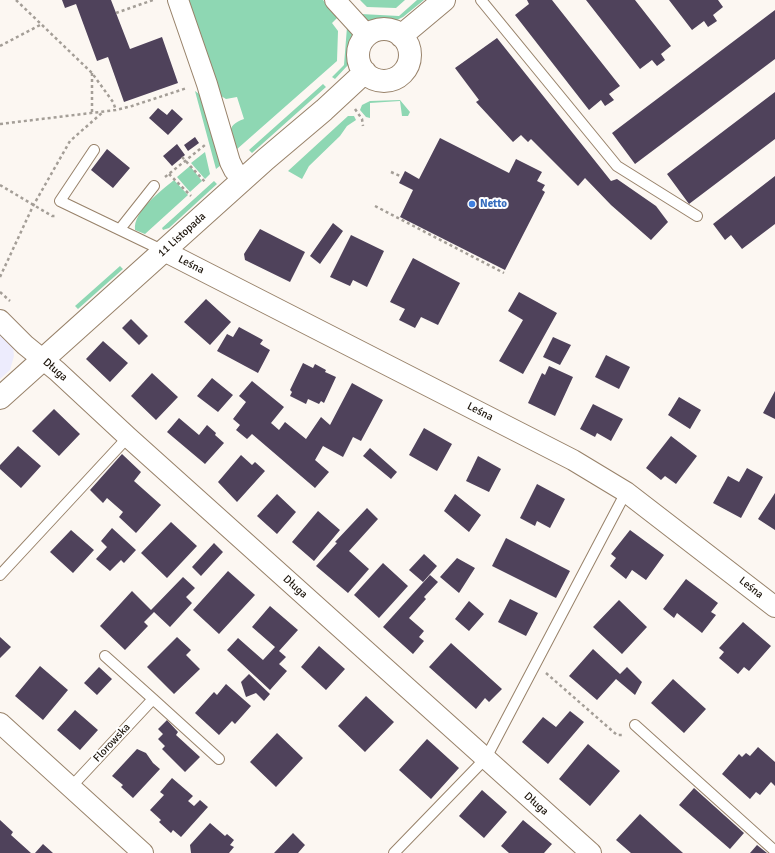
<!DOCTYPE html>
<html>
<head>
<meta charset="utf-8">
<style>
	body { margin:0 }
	canvas { display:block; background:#fcf7f2 }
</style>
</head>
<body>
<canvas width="775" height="853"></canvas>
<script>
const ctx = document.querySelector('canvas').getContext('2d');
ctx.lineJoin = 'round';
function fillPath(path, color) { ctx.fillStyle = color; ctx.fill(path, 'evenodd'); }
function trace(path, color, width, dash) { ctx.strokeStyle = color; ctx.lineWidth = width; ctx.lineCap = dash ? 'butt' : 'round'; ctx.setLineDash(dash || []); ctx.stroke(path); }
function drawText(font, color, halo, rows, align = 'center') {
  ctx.font = font + ' Signika,sans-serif'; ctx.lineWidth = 4; ctx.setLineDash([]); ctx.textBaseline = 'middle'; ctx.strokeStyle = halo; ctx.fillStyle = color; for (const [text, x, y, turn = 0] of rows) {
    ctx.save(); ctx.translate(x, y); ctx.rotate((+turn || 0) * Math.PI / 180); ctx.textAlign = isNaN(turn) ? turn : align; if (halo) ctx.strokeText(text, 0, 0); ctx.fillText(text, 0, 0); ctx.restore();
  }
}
fillPath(new Path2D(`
	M0,334l13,13 1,9 -4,14 -10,9z`), '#edecfd');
fillPath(new Path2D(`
	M188,0h135l15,17 -6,6 6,8 -1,30 -101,89c-5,-15 -12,-24 8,-31l-7,-22 -11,2 -5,-3z
	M360,0h45l-9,8 -29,-1z
	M417,0h7l-21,17 -6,3 -25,1 -6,-1 -5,-6 38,2z
	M347,27l5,7 -2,24 -2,7 -13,14 -3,-2 12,-12z
	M323,84l3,3 -74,66 -3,-3z
	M195,91l7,5 19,69 -5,4z
	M400,100l10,12 -2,4h-6l-2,-15 -30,2v15l-4,-1 -6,-7 2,-5 8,-4z
	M348,116h6l2,4 -9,6 -7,10 -31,30 -7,13 -14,-8z
	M205,152l5,22 -5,5 -14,-16z
	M190,166l12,15 -12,11 -13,-15z
	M174,180l14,15 -43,39 -10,-4c-2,-19 26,-39 39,-50z
	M214,181l3,3 -48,44 -6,2 -1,-2z
	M120,266l3,3 -45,40 -3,-3z`), '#8ed7b3');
fillPath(new Path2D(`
	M62,0h49l19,49 32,-12 16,46 -54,19 -16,-45 -11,4 -21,-57 -11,4z
	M527,0h25l68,86 -11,8 5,6 -9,6 -4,-6 -12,10 -74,-95 14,-11z
	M586,0h49l36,46 -10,8 4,6 -8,6 -5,-6 -12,9z
	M669,0h49l5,7 -10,8 4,6 -9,6 -4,-6 -12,9z
	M775,10v49l-140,105 -23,-31z
	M497,38l114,143 6,-2 39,27 12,16 -17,18 -40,-35 -26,-27 -7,8 -47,-47 -3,3 -7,-7 -8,7 -37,-40 3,-2 -24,-32z
	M775,92v47l-86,65 -22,-30z
	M158,108l9,7 5,-6 11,10 -15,16 -19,-17z
	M195,137l4,6 -11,8 -4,-6z
	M440,138l69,35 7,-14 26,13 -5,9 8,4 -3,5 3,2 -40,78 -105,-53 13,-27 -14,-7 6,-12 14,8z
	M177,144l8,11 -13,11 -9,-10z
	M107,149l23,19 -17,20 -22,-18z
	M775,176v48l-33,25 -11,-14 -6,5 -12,-16z
	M333,223l10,8 -23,33 -10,-8z
	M260,229l45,23 -15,30 -45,-22 -1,-6z
	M351,235l33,16 -17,36 -14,-7 -3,6 -20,-9z
	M413,258l47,25 -22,42 -17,-8 -6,11 -16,-8 6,-11 -15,-7z
	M519,292l38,21 -34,61 -24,-13 24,-41 -15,-9z
	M206,299l25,23 -21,23 -26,-23z
	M131,319l17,17 -9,9 -17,-17z
	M239,327l24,13 -3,4 10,6 -12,23 -41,-22 10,-17 6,3z
	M553,337l18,8 -11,20 -17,-8z
	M103,341l25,22 -18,19 -24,-23z
	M606,355l24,12 -11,22 -24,-12z
	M303,363l10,5 2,-4 11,6 -1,2 11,5 -12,26 -3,-2 -2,3 -11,-5 -2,5 -16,-8 2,-4 -2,-2z
	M549,366l24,11 -18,39 -27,-13 14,-30 3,2z
	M152,373l26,24 -22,23 -25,-24z
	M212,378l21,17 -15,17 -21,-16z
	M252,381l32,26 -13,16 8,7 6,-8 21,17 15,-22 9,8 22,-42 31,17 -22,41 -8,-4 -10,20 -20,-11 -8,14 14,12 -14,16 -63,-54 -5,5 -11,-9 4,-5 -7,-6 13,-17 -7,-6z
	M775,391v28l-12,-6z
	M679,397l22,13 -11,19 -22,-14z
	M593,404l30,15 -12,22 -14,-8 -2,4 -15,-8z
	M54,409l26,25 -21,22 -27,-25z
	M179,418l20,17 8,-10 9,8 -1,2 9,8 -19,21 -38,-32z
	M424,428l28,16 -15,27 -28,-16z
	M671,436l26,20 -21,28 -11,-8 -4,4 -15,-12z
	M18,446l23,20 -20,22 -21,-19v-4z
	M370,448l27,24 -6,7 -28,-23z
	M122,454l19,18 -7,9 27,24 -25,28 -17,-16 4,-5 -16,-14 -4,5 -13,-13z
	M241,455l11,10 3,-3 10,9 -28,31 -19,-20z
	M478,456l23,13 -12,23 -23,-11z
	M747,468l16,9 -22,41 -28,-15 15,-27 11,6z
	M537,484l28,15 -15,29 -13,-7 -2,5 -15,-8z
	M775,493v37l-17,-11z
	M277,494l19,18 -19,22 -20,-18z
	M455,494l26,21 -12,17 -25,-21z
	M367,508l11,11 -29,32 20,18 -21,24 -32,-27 21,-23 -2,-1z
	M318,511l22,19 -26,31 -22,-19z
	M171,522l26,24 -30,32 -26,-25z
	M112,528l24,22 -12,13 -3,-3 -11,11 -14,-12 11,-12 -6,-6z
	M71,530l23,20 -21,23 -23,-21z
	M630,530l34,25 -18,25 -14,-10 -6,9 -16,-13 6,-8 -5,-4z
	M506,538l64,33 -14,27 -64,-32z
	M214,543l9,9 -22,24 -9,-9z
	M424,554l13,12 -14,16 -14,-12z
	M457,558l18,10 -16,25 -19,-16z
	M383,563l25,23 -29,32 -25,-23z
	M228,571l27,24 -36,39 -26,-24z
	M430,575l8,7 -14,15 2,2 -17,19 15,13 -5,6 5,4 -11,13 -30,-27z
	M183,577l12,11 -9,9 6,6 -22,24 -16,-15 -10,10 4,4 -23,24 -25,-24 32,-35 19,19z
	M686,579l32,24 -7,9 5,3 -14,18 -25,-20 -3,5 -11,-9z
	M510,599l28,14 -12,23 -28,-14z
	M619,600l28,27 -25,27 -29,-27z
	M469,601l15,13 -15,17 -14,-12z
	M270,606l28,24 -19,21 7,6 -7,7 8,7 -17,19 -43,-40 11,-12 25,22 12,-13 -23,-20z
	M743,622l28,24 -22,25 -5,-4 -6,7 -19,-16 5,-6 -5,-4z
	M0,637l11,10 -11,11z
	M177,637l14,13 -5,5 14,14 -26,25 -27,-27z
	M451,643l51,46 -13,13 -4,-4 -9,11 -47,-42z
	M319,646l26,23 -19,21 -25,-23z
	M593,649l27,25 7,-7 15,15 -7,13 -19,-16 -19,21 -28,-24z
	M40,666l28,24 -25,30 -28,-24z
	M99,667l13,12 -15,16 -13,-12z
	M249,674l21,20 -6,7 -8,-8 -10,4 -5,-15z
	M673,679l33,30 -22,24 -33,-30z
	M226,684l25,22 -16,18 -3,-3 -13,14 -24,-22 19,-21 3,3z
	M366,696l28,26 -29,30 -27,-26z
	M75,710l23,20 -18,20 -23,-20z
	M570,711l14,11 -36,42 -26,-22 21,-25 13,10z
	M167,720l11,12 -2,3 24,22 -15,15 -23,-23 3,-3 -7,-7 5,-5 -5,-5z
	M277,733l26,25 -27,29 -26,-25z
	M427,739l32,29 -28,31 -32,-29z
	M588,744l32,27 -30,35 -31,-27z
	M758,747l17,15v24l-4,-4 -11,13 -4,-3 -6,7 -28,-25 17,-20 3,3 4,-4 4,3z
	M137,749l9,4 7,10 7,6 -27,29 -12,-11 2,-2 -11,-9z
	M172,778l21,18 -5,5 6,5 6,-6 8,7 -27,30 -8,-7 -2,3 -12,-11 2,-2 -11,-10 14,-15 -4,-3z
	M694,788l50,45 -14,16 -51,-44z
	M482,790l25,22 -23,26 -25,-22z
	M640,814l34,31 9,8h-52l-15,-13z
	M0,820l13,12 -2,3 20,18h-31z
	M523,820l29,24 -8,9h-35l-8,-7z
	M210,823l15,13 2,-2 7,6 -4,5 4,2 -5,6h-38l-1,-8z
	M293,833l12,12 -7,8h-24z
	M43,844l10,9h-18z
	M757,845l10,8h-17z`), '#4f425b');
const service = new Path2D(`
	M481,0l136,166 80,50
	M94,150l-34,51 104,50
	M120,229l34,-43
	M0,575l128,-138
	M153,699l66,60
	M635,725l140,126
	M71,787l82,-88 -48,-43
	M394,853l92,-95 140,-266`);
const minor = new Path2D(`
	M178,0l29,84 23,78 4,8 9,10
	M335,0l32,35
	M164,251l409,209 53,32 149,115
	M0,320l25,25 32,26 71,66 463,416
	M0,723l143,130`);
const tertiary = new Path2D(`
	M358 55a26 26 0 1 1 52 0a26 26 0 1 1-52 0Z
	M401,36l43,-36
	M0,398l266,-239 58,-49 41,-38`);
trace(service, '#98826a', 12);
trace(minor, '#98826a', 22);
trace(tertiary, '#98826a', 24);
trace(new Path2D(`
	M16,0l76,73 21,29 3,8
	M116,13l37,-13
	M0,46l42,-22
	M92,73v40
	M355,109l7,10 1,7
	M0,124l116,-14 16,-4 55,-18
	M182,157l24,26
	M391,172l11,5
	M169,174l22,22
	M165,177l40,-32
	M0,185l52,31h3
	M375,206l129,67
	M0,277l33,-71 37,-65 33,-29
	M0,292l10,9
	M546,673l71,62h7`), '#a49e97', 2.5, [3, 3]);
trace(service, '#fff', 10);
trace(minor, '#fff', 20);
trace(tertiary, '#fff', 22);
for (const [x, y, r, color] of [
	[472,204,4,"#3f7fe0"]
]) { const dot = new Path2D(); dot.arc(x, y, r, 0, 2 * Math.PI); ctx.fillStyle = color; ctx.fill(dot); trace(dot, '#fff', 1.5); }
drawText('bold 11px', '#366cbe', '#fff', [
	["Netto",480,204]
], 'left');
drawText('11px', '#1d150c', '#fff', [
	["11 Listopada",182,235,-42],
	["Leśna",191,265,27],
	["Długa",55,370,41],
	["Leśna",480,412,27],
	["Długa",295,587,42],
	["Leśna",751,588,38],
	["Florowska",112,743,-47],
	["Długa",536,804,42]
]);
</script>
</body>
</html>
